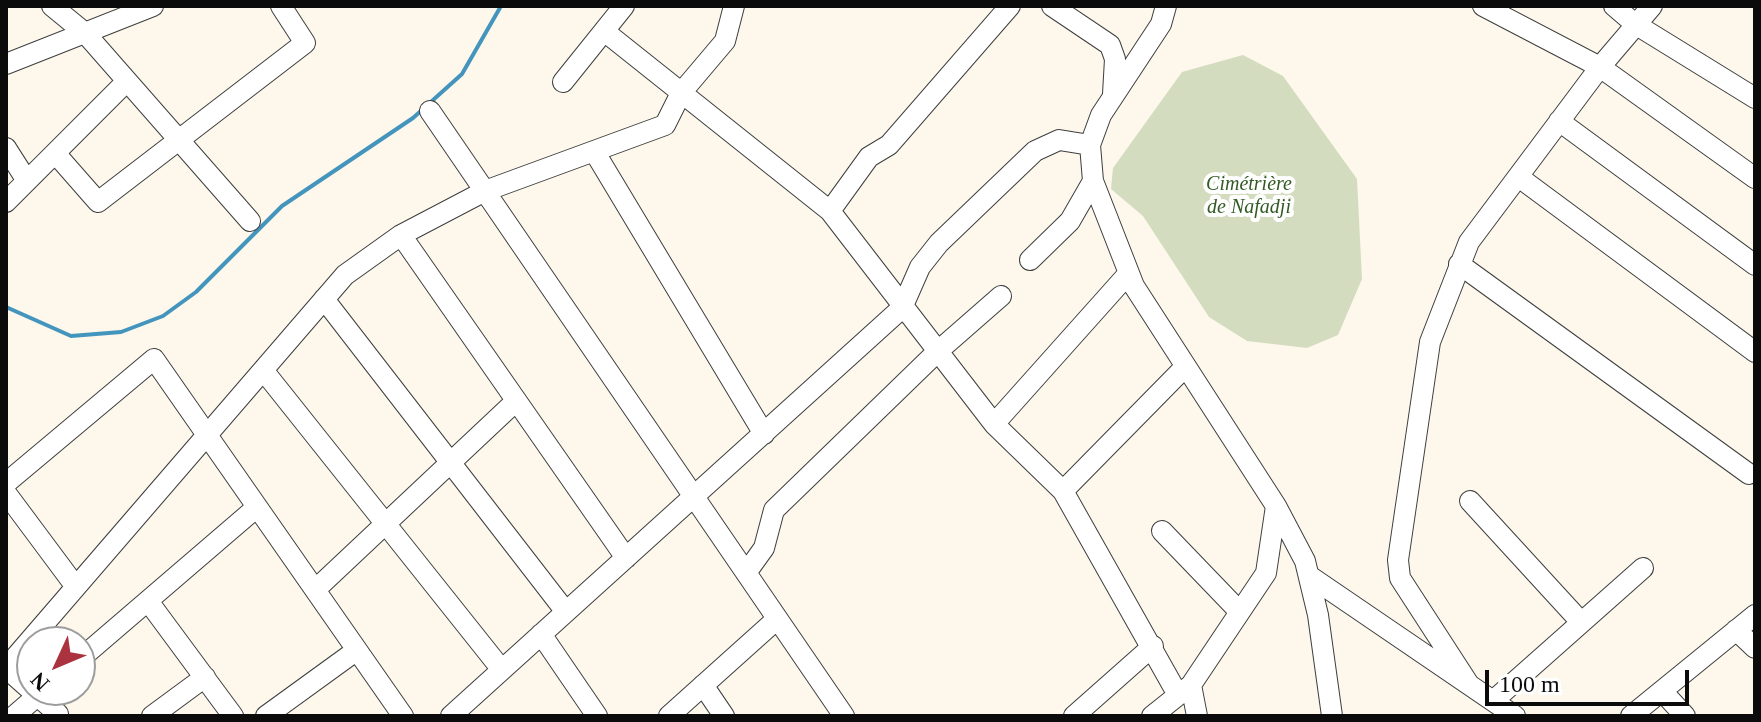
<!DOCTYPE html>
<html>
<head>
<meta charset="utf-8">
<style>
	body { margin:0 }
	#map { position:relative; width:1761px; height:722px; overflow:hidden; background:#fdf8eb; font-family:Georgia,serif }
	canvas { display:block }
	.frame { position:absolute; inset:0; border:8px solid #0b0b0b; pointer-events:none }
	.north { position:absolute; left:16px; top:626px; width:80px; height:80px; box-sizing:border-box; background:#fff; border:2px solid #9d9d9d; border-radius:50%; rotate:226deg; font-size:22px; font-weight:700; line-height:32px; text-align:center; color:#0b0b0b }
	.north::after { content:''; display:block; margin:auto; width:28px; height:36px; background:#ab3340; clip-path:polygon(50% 0,100% 100%,50% 72%,0 100%) }
	.scale { position:absolute; left:1485px; top:670px; width:204px; height:36px; box-sizing:border-box; border:4px solid #0b0b0b; border-top:0; padding-left:10px; font-size:24px; line-height:28px; white-space:nowrap; color:#0b0b0b; -webkit-text-stroke:6px #fff; paint-order:stroke }
</style>
</head>
<body>
<div id="map">
<canvas width="1761" height="722"></canvas>
<div class="frame"></div>
<div class="north">N</div>
<div class="scale">100 m</div>
</div>
<script>
const ctx = document.querySelector('canvas').getContext('2d');
ctx.lineJoin = 'round';
function fillPath(path, color) { ctx.fillStyle = color; ctx.fill(path, 'evenodd'); }
function trace(path, color, width, dash) { ctx.strokeStyle = color; ctx.lineWidth = width; ctx.lineCap = dash ? 'butt' : 'round'; ctx.setLineDash(dash || []); ctx.stroke(path); }
function drawText(font, color, halo, rows, align = 'center') {
  ctx.font = font + ' Georgia,serif'; ctx.lineWidth = 8; ctx.setLineDash([]); ctx.textBaseline = 'middle'; ctx.strokeStyle = halo; ctx.fillStyle = color; for (const [text, x, y, turn = 0] of rows) {
    ctx.save(); ctx.translate(x, y); ctx.rotate((+turn || 0) * Math.PI / 180); ctx.textAlign = isNaN(turn) ? turn : align; if (halo) ctx.strokeText(text, 0, 0); ctx.fillText(text, 0, 0); ctx.restore();
  }
}
fillPath(new Path2D(`
	M1243,55l40,21 74,103 5,100 -24,56 -31,13 -60,-7 -38,-24 -66,-101 -32,-27 2,-21 69,-96z`), '#d4dcbf');
trace(new Path2D(`
	M6,307l65,29 50,-4 42,-16 33,-24 86,-86 131,-88 49,-44 39,-68`), '#4495be', 4);
const minor = new Path2D(`
	M52,6l33,27 165,188
	M1052,6l58,39 5,14 -2,35
	M1166,6l-5,18 -60,91 -11,30 3,36 41,105 142,220 29,55 13,54 14,101
	M1483,6l117,61 155,111
	M1614,6l21,18 120,74
	M604,31l226,180 164,213 69,67 115,204
	M6,64l147,-58
	M563,82l61,-76
	M430,111l414,605
	M1559,121l196,144
	M6,148l21,33
	M594,151l170,283
	M55,153l43,49 207,-159 -24,-37
	M1520,178l235,174
	M6,202l121,-121
	M830,211l39,-54 20,-12 121,-139
	M401,235l225,323
	M1030,260l40,-39 23,-40
	M1459,264l290,210
	M324,299l242,313
	M263,370l239,300
	M994,424l134,-150
	M6,483l148,-124 249,357
	M1063,491l122,-124
	M6,493l70,94
	M1470,501l110,120
	M1162,531l76,79
	M746,573l18,-25 10,-38 163,-158 64,-56
	M1311,577l204,139
	M315,590l201,-189
	M148,601l85,115
	M1736,630l19,18
	M541,634l56,82
	M80,659l177,-152
	M6,668l339,-393 56,-40 84,-44 180,-66 16,-32 44,-52 9,-35
	M6,668l52,46
	M1468,683l-68,-105 -2,-18 32,-218 39,-100 131,-175 52,-61
	M703,685l21,31
	M1191,685l6,31
	M1662,691l23,25
	M1493,701l150,-133
	M14,716l30,-26
	M152,716l53,-39
	M266,716l91,-66
	M451,716l451,-408 18,-41 19,-24 96,-92 24,-11 31,5
	M669,716l108,-97
	M1074,716l79,-70
	M1152,716l39,-31 75,-112 10,-67
	M1631,716l124,-101`);
trace(minor, '#3e3e3e', 22);
trace(minor, '#fff', 20);
drawText('italic 20px', '#325b23', '#fff', [
	["Cimétrière",1249,185],
	["de Nafadji",1249,208]
]);
</script>
</body>
</html>
